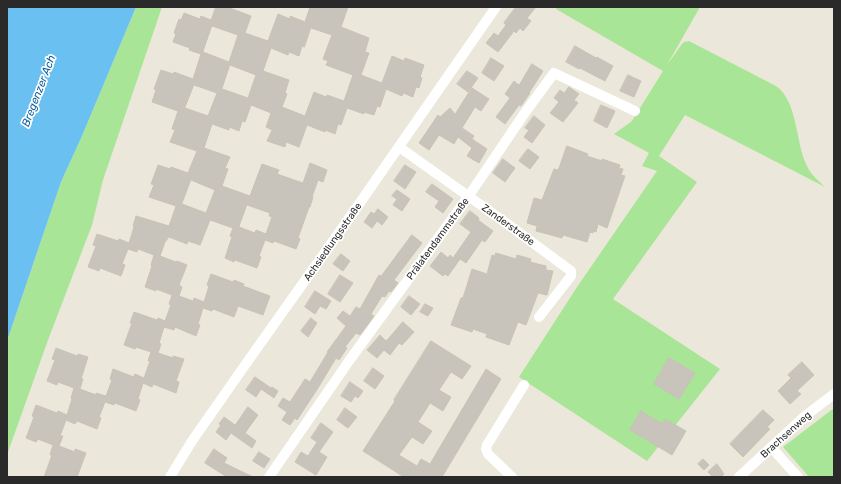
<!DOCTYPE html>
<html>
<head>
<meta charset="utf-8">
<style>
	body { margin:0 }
	#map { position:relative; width:841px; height:484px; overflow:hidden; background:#ece7db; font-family:Rubik,sans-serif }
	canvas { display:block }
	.frame { position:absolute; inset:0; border:8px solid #2a2a2a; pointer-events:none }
</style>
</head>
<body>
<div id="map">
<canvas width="841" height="484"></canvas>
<div class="frame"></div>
</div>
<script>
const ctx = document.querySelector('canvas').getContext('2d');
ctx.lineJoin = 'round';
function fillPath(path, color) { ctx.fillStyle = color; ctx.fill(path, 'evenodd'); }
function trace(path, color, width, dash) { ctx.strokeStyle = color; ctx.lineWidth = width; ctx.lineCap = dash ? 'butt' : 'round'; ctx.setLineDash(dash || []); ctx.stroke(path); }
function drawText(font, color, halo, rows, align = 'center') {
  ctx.font = font + ' Rubik,sans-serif'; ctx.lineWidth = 3.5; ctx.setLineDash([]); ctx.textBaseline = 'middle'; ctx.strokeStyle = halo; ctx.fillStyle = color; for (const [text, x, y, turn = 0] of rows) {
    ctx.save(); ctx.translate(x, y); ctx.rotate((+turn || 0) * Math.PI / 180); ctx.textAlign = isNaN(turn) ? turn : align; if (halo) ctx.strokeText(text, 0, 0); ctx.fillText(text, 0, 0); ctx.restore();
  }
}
fillPath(new Path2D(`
	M136,7h26l-59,173 -11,45 -44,115 -41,115v-114l54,-159 21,-46z
	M557,7h143l-33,58 15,-21 2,-2 5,-1 87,45c22,15 19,56 31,80 4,9 12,15 18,21l-140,-72 -26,41 38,26 -84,117 107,70 -73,92 -128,-84 58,-90 80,-116 -15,-5 7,-13 -35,-19 18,-13 31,-50 -107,-62z
	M834,408v69h-25l-26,-30z`), '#a9e596');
fillPath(new Path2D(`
	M7,7h129l-54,129 -21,46 -54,159z`), '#6bc0f2');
const building = new Path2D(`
	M216,7h11l24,9 -6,17 23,8 10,-27 12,5v-3l15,6 5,-15h38l-7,20 28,11 -4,14 4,1 -8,22 21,8 10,-27 12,5 1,-3 19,7 -4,12 2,1 -3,10 -3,-1 -3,10 -10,-4 -1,3 -16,-7 -6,18 -3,-1 -3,9 -10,-3v2l-17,-6 -6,17 -3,-1 -3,10 -10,-4v2l-18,-7 -8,22 -13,-5 -1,5 -18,-6 5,-11 -6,-3 5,-14 -20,-8 -6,17 -3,-1 -3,10 -10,-4v3l-17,-6 -8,24 26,9 -5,11 3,1 -6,17 28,10 12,-32 17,6 -2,4 26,9 7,-20 17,7 -4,12 -5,-2 -6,17h1l-3,10h-1l-11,31 2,1 -4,10 -22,-8 -1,2 -8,-3 -6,16 2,1 -4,11 -22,-8 -1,2 -9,-4 7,-21 -2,-1 3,-8 -23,-8 -10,25 -12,-4 -1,3 -18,-7 -4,5 -5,14 16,6 1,-1 10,4 -8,20 3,2 -3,9 14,5 1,-3 10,4 5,-16 -2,-1 4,-11 22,8 1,-2 10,4 -1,2 27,10 -7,19 -25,-9 -4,11 -21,-8 -1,2 -9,-3 -5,16 2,1 -4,11 -21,-9 -1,3 -10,-3 -5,16 2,1 -3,9 15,5v-2l11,3 -8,22 3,1 -3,11 -23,-9 -1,3 -9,-4 -5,16 2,1 -4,11 -21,-8 -1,2 -9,-3 -6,15 2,1 -4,11 -20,-8 -2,3 -9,-4 -6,16h3l-4,10 16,6v-3l11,4 -9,24h-33l8,-22h-2l3,-10 -15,-6 -2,3 -10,-4 8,-21 -2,-1 4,-11 21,8 1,-2 9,4 5,-16 -1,-1 3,-10 -16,-6 -1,3 -10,-4 8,-21 -3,-1 4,-11 21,8 1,-2 10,3 -7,22h2l-3,10 16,6v-2l10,3 6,-16 -2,-1 3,-10 21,8 1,-3 9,4 6,-17h-2l3,-9 -15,-5 -1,2 -11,-4 8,-22h-2l4,-11 23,8 1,-2 7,3 6,-16 -2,-1 3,-9 -16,-6v2l-11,-4 7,-21 -1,-1 3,-10 -16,-6 -1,3 -9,-3 -6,15 3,1 -4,11 -21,-8 -1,3 -11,-4 8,-21 -3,-1 4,-11 21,7 1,-2 10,4 5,-16 -1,-1 3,-10 33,10 7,-20 -27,-9 5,-12 -3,-1 7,-19 12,4 1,-2 17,6 9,-22 -27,-9 5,-12 -3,-1 6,-18 -26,-9 4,-12 -2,-1 7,-19 12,4 1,-2 19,7 8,-25 -12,-4 1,-2 -17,-6 3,-8 -2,-1 5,-14 2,1 3,-7 16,6 1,-3 10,4zM212,26l26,9 -9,27 -26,-10zM311,28l21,7 -9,24 5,2 -2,4 27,10 -9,26 -17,-6 -1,2 -12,-5 -9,24 -23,-9 5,-13 -2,-1 4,-13 -26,-9 8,-23 17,7 1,-3 10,4 3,-10 2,1zM230,65l26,10 -8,23 -26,-9zM194,85l23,8 -9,23 -23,-8zM191,180l24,10 -9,23 -24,-9zM247,205l23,8 -1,3 3,1 -6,17 -10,-4 -1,3 -16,-6z
	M516,7h20l-9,11 4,3 -8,10 -3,-3 -4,5 -2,-2 -16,21 -12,-9 8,-10 4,3 8,-11 -2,-2z
	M575,46l21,12 1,-1 16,9 -8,15 -25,-13 -1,1 -13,-7z
	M491,58l13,8 -10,15 -12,-8z
	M532,64l11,7 -14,22h1l-9,13 -2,-1 -14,19 -9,-7 14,-19 -5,-4 9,-13 5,4z
	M467,71l11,7 -10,14 -11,-8z
	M628,75l13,6 -7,16 -14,-6z
	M569,87l10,7 -5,6 4,3 -15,19 -13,-9 9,-11 -5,-4 6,-8 4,3z
	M472,88l17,11 -8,12 -6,-4 -13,21 12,8 -2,3 15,10 -8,14 -12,-7 5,-8 -14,-11 -4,7 -15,-9 -10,15 -10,-7 19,-28 2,2 10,-9 5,6z
	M601,105l14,6 -8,17 -13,-7z
	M534,116l11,9 -13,18 -8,-6 5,-7 -4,-2z
	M567,146l21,8 -1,2 15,5v-2l18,6 -1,3 4,1 -2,6 4,1 -18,52 -9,-4 -2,8 -3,-1v2l-3,-1 -3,10 -24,-7 -1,3 -26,-7 1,-5 -10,-3 7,-25 8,2 12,-31 4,1z
	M528,149l11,8 -9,12 -11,-8z
	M503,159l12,9 -10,14 -12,-9z
	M405,165l11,7 -11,17 -11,-8z
	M432,184l21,15 -10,14 -8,-6 4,-6 -13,-9z
	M397,190l13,9 -8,12 -9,-6 4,-6 -5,-3z
	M378,209l10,8 -6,8 -5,-4 -5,7 -8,-6 7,-10 3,2z
	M470,211l9,7 -1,2 15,11 -8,11 -3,-2 -16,23 -6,-4 -12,17 -3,-2 -2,2 -13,-10 11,-14 7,6 2,-3 3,3 18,-26 -11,-8z
	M412,235l10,8 -28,37 4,3 -7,9 -2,-1 -4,6 -3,-1 -11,18 3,2 -14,19 -4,-2 -11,14 2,1 -8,12 -3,-2 -18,30 -21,32 -2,-2 -5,7 -8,-5 5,-8 -9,-6 5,-8 7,4 15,-23 5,3 18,-30h-1l19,-26 -9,-8 6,-7 7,5 6,-9 4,2 19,-34 2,1z
	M496,253l20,6 1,-4 14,4 -1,3 16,4v4l7,1 -6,24 -9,-2 -12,32 -8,-3 -9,23 -23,-8 1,-3 -14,-5 -1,3 -21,-7 10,-27h2l9,-29 15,5 5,-19 3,1z
	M341,254l9,7 -7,10 -10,-7z
	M340,275l13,8 -13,19 -12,-8z
	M315,291l16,10 -5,8 -6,-3 -5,8 -10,-7z
	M409,296l11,8 -9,11 -10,-8z
	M425,304l8,4 -5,8 -8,-4z
	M311,318l6,5 -9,14 -7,-6z
	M403,322l11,10 -12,13 -3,-2 -9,12 -6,-5 -7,8 -10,-8 13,-15 6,6z
	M431,341l40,25 -9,13 -11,-7 -12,18 12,7 -8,14 -13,-8 -12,19 14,9 -9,13 -11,-7 -13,18 18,11 4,-7 9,5 56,-95 15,10 -59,98h-38l-41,-26 32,-50 -1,-1z
	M669,358l26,15 -16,26 -25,-15z
	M802,362l12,13 -17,16 4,3 -11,10 -12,-13 13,-13 -3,-3z
	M373,368l11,8 -9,13 -11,-8z
	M255,377l16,11 1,-1 6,4 -4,7 -13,-9 -5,8 -10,-7z
	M350,382l13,9 -5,7 -3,-2 -4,6 -10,-6z
	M248,407l10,8 -13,18 11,8 -4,7 -21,-15 -5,7 -10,-8 5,-7 -2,-1 5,-7 11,8z
	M345,408l12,9 -9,11 -11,-8z
	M763,410l11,10 -7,7 3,2 -27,28 -13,-13z
	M641,411l21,13 3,-5 21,12 -14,24 -42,-25z
	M321,423l12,9 -14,20 8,5 -11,18 -21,-13 6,-10 7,4 9,-14 -6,-4z
	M214,449l13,9 -3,5 29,14h-26l-22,-14z
	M259,452l11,7 -6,9 -11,-7z
	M703,459l6,6 -5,5 -6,-6z
	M717,464l7,10 -3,3h-8l-5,-5z`);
fillPath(building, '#c8c3bb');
trace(building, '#c8c3b5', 1);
trace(new Path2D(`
	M399,147l103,73 69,51v5l-32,41
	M771,447l27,30
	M170,477l22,-36 51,-73 114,-161 139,-200
	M269,477l80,-116 119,-164 56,-83 30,-41 81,38
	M512,477l-24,-23 -2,-5 1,-4 37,-60
	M739,477l66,-61 29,-22`), '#fff', 10);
drawText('10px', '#2a2a2a', '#fff', [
	["Zanderstraße",508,225,36],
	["Prälatendammstraße",438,239,-54],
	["Achsiedlungsstraße",333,242,-55],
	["Brachsenweg",786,435,-42]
]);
drawText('italic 11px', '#0a5c9e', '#fff', [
	["Bregenzer Ach",39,91,-69]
]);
</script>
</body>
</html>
